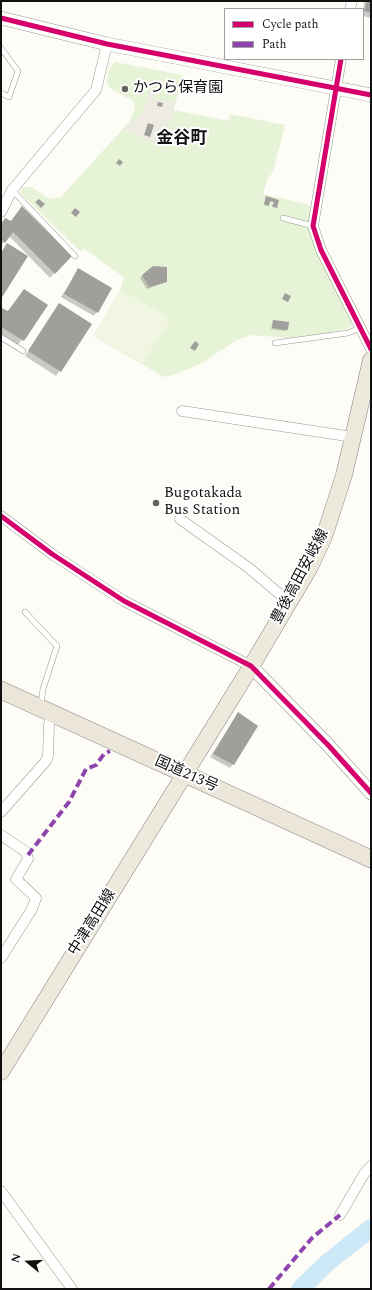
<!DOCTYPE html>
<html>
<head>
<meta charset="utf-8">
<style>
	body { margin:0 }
	#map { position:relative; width:372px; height:1290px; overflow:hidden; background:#fdfcf7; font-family:Spectral,serif }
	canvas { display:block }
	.frame { position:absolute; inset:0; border:2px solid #111; pointer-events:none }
	.legend { position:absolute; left:224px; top:8px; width:140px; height:52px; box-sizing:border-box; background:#fff; border:1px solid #a0a0a0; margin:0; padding:5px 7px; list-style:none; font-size:12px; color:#111 }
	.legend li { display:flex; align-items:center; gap:8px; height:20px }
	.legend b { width:20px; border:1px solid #a0a0a0 }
	.north { position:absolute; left:8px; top:1242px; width:40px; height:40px; -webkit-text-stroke:3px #fff; paint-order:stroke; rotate:288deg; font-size:11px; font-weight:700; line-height:16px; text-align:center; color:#111 }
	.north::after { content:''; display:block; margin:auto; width:14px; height:18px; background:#111; clip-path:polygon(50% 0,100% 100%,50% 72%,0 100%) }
</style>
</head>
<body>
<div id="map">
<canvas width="372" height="1290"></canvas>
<div class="frame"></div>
<ul class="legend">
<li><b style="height:5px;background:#d6006c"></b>Cycle path</li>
<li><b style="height:5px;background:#8e44ad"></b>Path</li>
</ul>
<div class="north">N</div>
</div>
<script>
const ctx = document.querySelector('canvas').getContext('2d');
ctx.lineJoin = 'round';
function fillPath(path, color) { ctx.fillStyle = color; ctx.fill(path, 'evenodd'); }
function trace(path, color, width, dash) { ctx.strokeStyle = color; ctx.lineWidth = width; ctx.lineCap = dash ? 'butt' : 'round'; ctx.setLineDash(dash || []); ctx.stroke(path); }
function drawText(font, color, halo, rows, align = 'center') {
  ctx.font = font + ' Spectral,"Noto Sans JP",serif'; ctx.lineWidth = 4; ctx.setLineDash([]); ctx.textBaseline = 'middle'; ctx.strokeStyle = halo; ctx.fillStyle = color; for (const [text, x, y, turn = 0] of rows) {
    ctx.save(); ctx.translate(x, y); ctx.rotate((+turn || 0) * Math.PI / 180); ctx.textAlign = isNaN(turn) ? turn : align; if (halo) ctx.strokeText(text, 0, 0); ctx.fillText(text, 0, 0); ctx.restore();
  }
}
fillPath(new Path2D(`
	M115,62l67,13 -8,35 55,11 1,-7 55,11 -12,47 -6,8 -4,14 47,11v23l43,96 -5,5 -49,10 -48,-4 -14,5 -37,24 -26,11 -10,2 -71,-41 27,-46 4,-13 -40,-28 -4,2 -59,-57 -1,-4 3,-3h8l19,12 11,-2 68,-75 6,-12 -2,-9 -23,-13 -4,-8 4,-12z`), '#e7f3d7');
fillPath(new Path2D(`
	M120,290l44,24 5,5v4l-27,40 -49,-27z`), '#f0f6e1');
fillPath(new Path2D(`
	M150,89l6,2 -1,8 20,4 -3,16 -8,8 -4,17 -37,-13 9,-11 2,2 9,-10z`), '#edebe2');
fillPath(new Path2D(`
	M364,1h7v17l-8,-2z
	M266,197l12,4 -2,7 -4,-1 2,-5 -5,-1 -2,5 -3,-1z
	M5,220l65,36 -20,22 -41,-42 -8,9v-21z
	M153,267l13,15 -19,7 -7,-11z
	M78,270l33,18 -17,28 -33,-19z
	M24,291l23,14 -29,40 -17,-11v-24l6,2z
	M59,304l31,20 -34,52 -31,-20z
	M273,321l14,8 -2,2 -14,-2z
	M238,713l-5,51 -3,4 -20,-11z`), '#0003');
trace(new Path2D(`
	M300,1289l27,-26 44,-35`), '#cde8f7', 18);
fillPath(new Path2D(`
	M367,1h4v12l-7,-2z
	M158,102l5,1 -1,4 -5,-1z
	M148,123l6,2 -4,12 -6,-2z
	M119,159l4,3 -3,4 -4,-3z
	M266,196l13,4 -2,8 -5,-2 2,-4 -4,-1 -1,5 -5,-2z
	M39,199l6,5 -4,4 -6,-6z
	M22,206l50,50 -17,18 -42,-42 -8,11 -4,-3v-16l4,-6 6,3z
	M75,208l5,4 -4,5 -5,-4z
	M7,243l21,13 -27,43v-46z
	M153,266l14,1v15l-18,5 -7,-12z
	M78,268l34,20 -14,25 -34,-19z
	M24,289l24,16 -24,36 -23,-14v-17l1,-2 6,3z
	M285,293l6,3 -3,6 -6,-3z
	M59,303l33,21 -31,48 -33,-21z
	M273,320l16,2 -1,8 -16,-2z
	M195,341l4,3 -4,7 -5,-3z
	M238,712l20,14 -24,39 -21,-11z`), '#a19f9c');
const service = new Path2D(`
	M1,48l17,23 -9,26 -8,-4
	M12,190l63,66
	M283,218l30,8
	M1,337l22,14
	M275,343l73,-10 12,-5
	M25,612l32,34 -14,43 -2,16`);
const minor = new Path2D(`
	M350,9l2,-8
	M341,59l-28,167 8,24 50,99
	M1,212l11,-22 84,-100 11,-46
	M182,411l171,26
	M1,516l51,38 72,47 127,65
	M180,519l69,49 41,35
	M1,812l45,-51 2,-5 1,-31 2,-11
	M1,835l25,17 2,7 -12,20 20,19 -4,11 -31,49
	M1,1191l71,98
	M340,1215l24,-41 7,-8`);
const tertiary = new Path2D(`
	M1,18l106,26 264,51
	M251,666l78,80 42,47`);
const primary = new Path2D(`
	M1,1072l254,-412 55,-93 14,-30 20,-62 27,-115`);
const trunk = new Path2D(`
	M1,690l370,169`);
trace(service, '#979795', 6);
trace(minor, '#979795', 11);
trace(tertiary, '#979795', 14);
trace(primary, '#858482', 17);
trace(trunk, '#858482', 18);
trace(service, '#fffffe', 5);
trace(minor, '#fffffe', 10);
trace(tertiary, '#fffffe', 13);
trace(primary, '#ede9dc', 16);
trace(trunk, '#ece5da', 17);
trace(new Path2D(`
	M28,855l41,-53 17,-33 10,-4 8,-11 6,-3
	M269,1289l43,-51 28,-23`), '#8e44ad', 4, [8, 4]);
trace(new Path2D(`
	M1,18l106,26 264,51
	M341,59l-28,167 8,24 50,99
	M1,516l51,38 72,47 127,65 78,80 42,47`), '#d6006c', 5);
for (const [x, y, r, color] of [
	[125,89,4,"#646362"],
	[156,503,4,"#646362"]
]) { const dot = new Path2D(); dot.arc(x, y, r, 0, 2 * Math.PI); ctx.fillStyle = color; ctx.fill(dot); trace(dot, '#fff', 1.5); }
drawText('15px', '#111', '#fff', [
	["かつら保育園",133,89],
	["Bugotakada",164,494],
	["Bus Station",164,511]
], 'left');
drawText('15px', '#111', '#fff', [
	["豊後高田安岐線",301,577,-62],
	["国道213号",186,775,24],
	["中津高田線",93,923,-58]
]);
drawText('bold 17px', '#111', '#fff', [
	["金谷町",182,140]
]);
</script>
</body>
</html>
